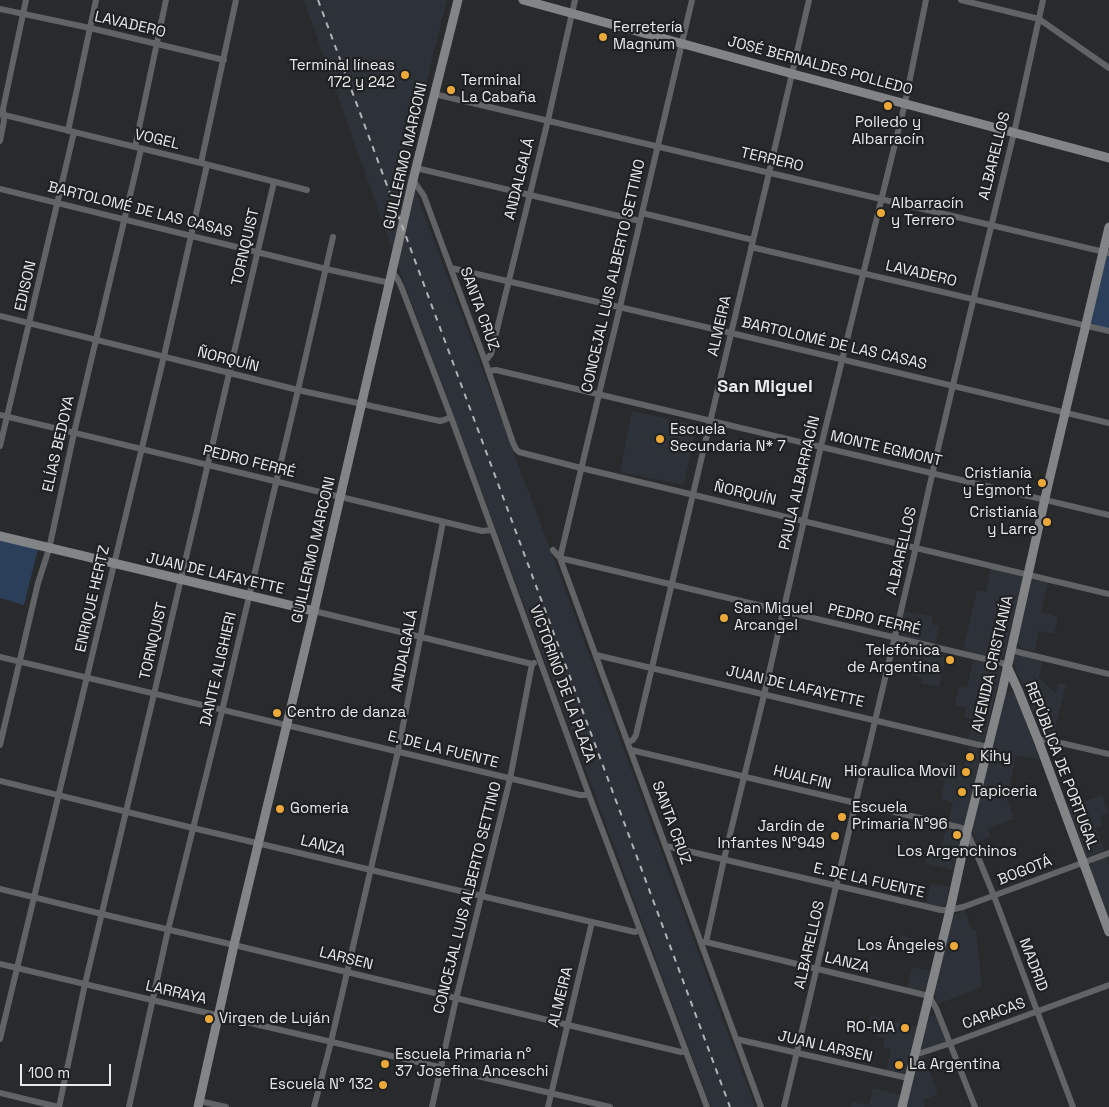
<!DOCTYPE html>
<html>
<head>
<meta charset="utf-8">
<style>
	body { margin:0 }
	#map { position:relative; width:1109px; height:1107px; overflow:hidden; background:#282a2c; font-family:"Space Grotesk",sans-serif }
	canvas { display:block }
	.scale { position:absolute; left:20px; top:1064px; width:91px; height:22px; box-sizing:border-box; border:2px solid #e7e9ea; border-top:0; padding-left:6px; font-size:15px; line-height:18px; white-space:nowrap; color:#e7e9ea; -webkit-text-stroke:4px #1e2022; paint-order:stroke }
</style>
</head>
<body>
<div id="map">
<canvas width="1109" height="1107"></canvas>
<div class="scale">100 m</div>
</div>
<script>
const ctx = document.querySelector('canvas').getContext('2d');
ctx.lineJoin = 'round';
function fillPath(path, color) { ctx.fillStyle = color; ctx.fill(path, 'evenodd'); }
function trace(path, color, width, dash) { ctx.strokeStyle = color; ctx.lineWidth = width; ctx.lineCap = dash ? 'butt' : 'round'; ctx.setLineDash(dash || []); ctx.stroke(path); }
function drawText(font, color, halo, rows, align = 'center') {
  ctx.font = font + ' "Space Grotesk",sans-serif'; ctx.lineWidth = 4.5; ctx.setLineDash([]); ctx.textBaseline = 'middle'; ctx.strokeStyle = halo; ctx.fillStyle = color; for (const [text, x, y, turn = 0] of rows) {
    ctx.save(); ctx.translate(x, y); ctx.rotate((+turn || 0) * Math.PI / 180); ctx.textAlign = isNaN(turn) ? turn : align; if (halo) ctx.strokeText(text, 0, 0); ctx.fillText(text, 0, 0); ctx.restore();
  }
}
fillPath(new Path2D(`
	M304,0h143l-38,151 -2,18 151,401 197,537h-44l-313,-841z
	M632,411l64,14 -12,60 -64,-13z
	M991,568l27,6 4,4v3l-18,75 -5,3 -36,-9 14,-60 9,2z
	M1035,580l13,2 -7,30 17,5 -4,17 -15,-3 -4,20 -14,-3 -4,-6 14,-59 1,-2z
	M904,611l29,6 -1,7 7,2 -4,18 -31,-7 -3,-3 -1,-2z
	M898,643h2l46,11 -7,33 -18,-4 1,-5 -13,-3 2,-16 -17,-5 2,-9z
	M1019,654l24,5 -4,19 17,15 2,-10 8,2 -13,52 -10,-2 -2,-2 -28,-72 1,-4z
	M973,660l25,5 3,5 -16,68 -3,4h-2l-12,-3 5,-20 -9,-2 2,-9 -11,-3 4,-19 8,2z
	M1008,691h5l4,6 23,63 -24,-5 -9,45 7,19 -26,9 2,8 -13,6 -4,-9v-7l33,-132z
	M969,746l9,2 3,6 -16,68 -5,3 -12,-3 5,-20 -12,-3 4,-18 -8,-2 4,-18 23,6z
	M1102,795l7,18 -9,3 3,9 -7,3 9,23 -18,6 -2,-2 -17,-48z
	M946,828l11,3 3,3 1,5 -8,31 -28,-7 5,-18 11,2z
	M1107,856l2,5v60l-20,-53 3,-6z
	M931,883l18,4 -3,17 -4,3 -16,-3z
	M965,910l6,19 5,1 6,57 -44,17 -3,-10 16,-75 3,-4z
	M901,935l35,10 -2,8 -35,-9z
	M912,967l18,4 -4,16 -1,2 -8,2 -10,-3z
	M871,1015l46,12 -11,44 -2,2 -18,-3 5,-21 -8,-2 2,-9 -10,-2 2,-9 -9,-2z
	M932,1015l4,1 10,24 -1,2 -22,8 -2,-1v-5l8,-26z
	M924,1055l14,39 -15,6 2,7h-19l11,-47 2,-3z
	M873,1088l28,7 -3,12h-47l1,-5 17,3z`), '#2d3239');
fillPath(new Path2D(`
	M1106,253l3,1v77l-20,-5z
	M0,539l38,10 -14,56 -24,-7z`), '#2b3f5a');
trace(new Path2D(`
	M961,0l78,19 70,49
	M0,9l90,19 134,32
	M434,94c225,52 450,106 675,159
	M0,114l201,49 106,27
	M68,131l28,-131
	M0,141l4,-20 -1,-12 23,-109
	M135,147l31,-147
	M201,163l35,-163
	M416,168l224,53
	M413,180l11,16 61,165 28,82 3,6 3,3 62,16 528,126
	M0,189l326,80 64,14
	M642,213l111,27
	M751,247l358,84
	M451,268l280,65 378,90
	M392,271l6,9 3,6 50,131 138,378 118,312
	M0,316l298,74 142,31 4,-1 7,-3
	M485,361l2,-2 4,-5 57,-234 27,-120
	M488,371l8,-1 613,145
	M0,415l482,116 10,-1
	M0,446l74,-314
	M553,550l7,8 201,549
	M560,558l39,-164 21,-87 72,-307
	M560,558l442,105 5,3
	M314,611l218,53 2,-1
	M1010,650l99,24
	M596,655l392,92
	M0,657l580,138h9
	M1038,740h10l61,14
	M628,742l5,-2 3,-5 133,-562 40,-173
	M0,745l38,-162 11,-34 25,-116 67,-284
	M631,750l331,78 5,4 6,13 21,51 79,211
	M0,781l193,47 399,94 43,10 5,-2
	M666,846l275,64h9l13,-3 146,-54
	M0,889l102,25 132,31 447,107 5,-1
	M706,942l18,-83 40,-164 57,-249 84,-343 21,-103
	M702,943l4,-1 223,54 7,12 39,99
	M0,964l152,36 458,107
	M0,1039l164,-683 43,-191
	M736,1039l172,39
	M915,1054l6,-1 30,-10 158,-58
	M0,1093l58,14
	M199,1101l27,6
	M59,1107l26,-123 69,-290 120,-512
	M129,1107l39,-177 54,-219 76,-321 35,-153
	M314,1107l17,-65 67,-291 45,-229
	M432,1107l24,-108 54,-220 22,-115
	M548,1107l44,-185
	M784,1107l132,-560c30,-138 64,-276 98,-414 10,-44 19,-89 29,-133`), '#626365', 6);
trace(new Path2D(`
	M523,0l270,74 316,84
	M0,536l314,75
	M1007,666l11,24 20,50 71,192
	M198,1107l36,-162 80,-334 99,-431 45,-180
	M902,1107l48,-197 17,-78 35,-141 46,-206 61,-258`), '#828486', 9);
trace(new Path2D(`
	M318,0l412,1107`), '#b0b2b3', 2, [6, 6]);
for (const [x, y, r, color] of [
	[603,37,5,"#eca93a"],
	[405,75,5,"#eca93a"],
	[451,90,5,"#eca93a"],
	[888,106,5,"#eca93a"],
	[881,213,5,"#eca93a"],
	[660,439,5,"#eca93a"],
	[1042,483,5,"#eca93a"],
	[1047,522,5,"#eca93a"],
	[724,618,5,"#eca93a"],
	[950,660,5,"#eca93a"],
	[277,713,5,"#eca93a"],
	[970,757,5,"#eca93a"],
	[966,772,5,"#eca93a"],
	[962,792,5,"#eca93a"],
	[280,809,5,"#eca93a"],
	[842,817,5,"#eca93a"],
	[957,835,5,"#eca93a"],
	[835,836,5,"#eca93a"],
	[954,946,5,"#eca93a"],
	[209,1019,5,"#eca93a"],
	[905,1028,5,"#eca93a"],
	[385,1064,5,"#eca93a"],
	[899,1065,5,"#eca93a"],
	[383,1085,5,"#eca93a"]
]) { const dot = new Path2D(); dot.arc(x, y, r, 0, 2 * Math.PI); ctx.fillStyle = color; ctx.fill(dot); trace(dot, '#1e2022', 2); }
drawText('15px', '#e7e9ea', '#1e2022', [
	["LAVADERO",130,25,13],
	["JOSÉ BERNALDES POLLEDO",820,66,15],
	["VOGEL",157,140,13],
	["GUILLERMO MARCONI",406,156,-77],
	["ALBARELLOS",995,156,-76],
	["TERRERO",772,160,13],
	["ANDALGALÁ",520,179,-76],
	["BARTOLOMÉ DE LAS CASAS",140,210,14],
	["TORNQUIST",246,247,-77],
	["LAVADERO",921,274,13],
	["CONCEJAL LUIS ALBERTO SETTINO",614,276,-77],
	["EDISON",26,286,-77],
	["SANTA CRUZ",479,309,70],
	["ALMEIRA",720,326,-77],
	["BARTOLOMÉ DE LAS CASAS",834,344,13],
	["ÑORQUÍN",228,360,14],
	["ELÍAS BEDOYA",59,444,-77],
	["MONTE EGMONT",886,449,13],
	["PEDRO FERRÉ",249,462,14],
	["PAULA ALBARRACÍN",800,483,-77],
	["ÑORQUÍN",745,494,13],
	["GUILLERMO MARCONI",314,550,-77],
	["ALBARELLOS",902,551,-77],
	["JUAN DE LAFAYETTE",215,574,13],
	["ENRIQUE HERTZ",93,599,-77],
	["PEDRO FERRÉ",874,620,13],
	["TORNQUIST",154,641,-77],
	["ANDALGALÁ",405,651,-79],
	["AVENIDA CRISTIANÍA",993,664,-77],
	["DANTE ALIGHIERI",219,669,-77],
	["VICTORINO DE LA PLAZA",562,684,70],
	["JUAN DE LAFAYETTE",795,687,13],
	["E. DE LA FUENTE",443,750,14],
	["REPÚBLICA DE PORTUGAL",1061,766,69],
	["HUALFIN",802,778,14],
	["SANTA CRUZ",671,823,70],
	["LANZA",323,846,14],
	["BOGOTÁ",1025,871,-21],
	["E. DE LA FUENTE",869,881,13],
	["CONCEJAL LUIS ALBERTO SETTINO",468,898,-76],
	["ALBARELLOS",810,945,-77],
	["LARSEN",346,959,14],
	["LANZA",847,963,14],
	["MADRID",1033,965,69],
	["LARRAYA",176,993,13],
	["ALMEIRA",561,997,-76],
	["CARACAS",994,1014,-20],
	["JUAN LARSEN",825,1047,13]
]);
drawText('15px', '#e7e9ea', '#1e2022', [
	["Ferretería",613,28],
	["Magnum",613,45],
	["Terminal líneas",395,66,"right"],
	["172 y 242",395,83,"right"],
	["Terminal",461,81],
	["La Cabaña",461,98],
	["Polledo y",888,123,"center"],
	["Albarracín",888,140,"center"],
	["Albarracín",891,204],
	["y Terrero",891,221],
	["Escuela",670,430],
	["Secundaria N* 7",670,447],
	["Cristianía",1032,474,"right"],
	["y Egmont",1032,491,"right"],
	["Cristianía",1037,513,"right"],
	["y Larre",1037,530,"right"],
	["San Miguel",734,609],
	["Arcangel",734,626],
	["Telefónica",940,651,"right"],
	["de Argentina",940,668,"right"],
	["Centro de danza",287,713],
	["Kihy",980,757],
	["Hioraulica Movil",956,772,"right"],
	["Tapiceria",972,792],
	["Escuela",852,808],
	["Primaria N°96",852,825],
	["Gomeria",290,809],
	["Jardín de",825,827,"right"],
	["Infantes N°949",825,844,"right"],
	["Los Argenchinos",957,852,"center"],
	["Los Ángeles",944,946,"right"],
	["Virgen de Luján",219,1019],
	["RO-MA",895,1028,"right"],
	["Escuela Primaria n°",395,1055],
	["37 Josefina Anceschi",395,1072],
	["La Argentina",909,1065],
	["Escuela N° 132",373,1085,"right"]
], 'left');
drawText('bold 18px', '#e7e9ea', '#1e2022', [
	["San Miguel",765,387]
]);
</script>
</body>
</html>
